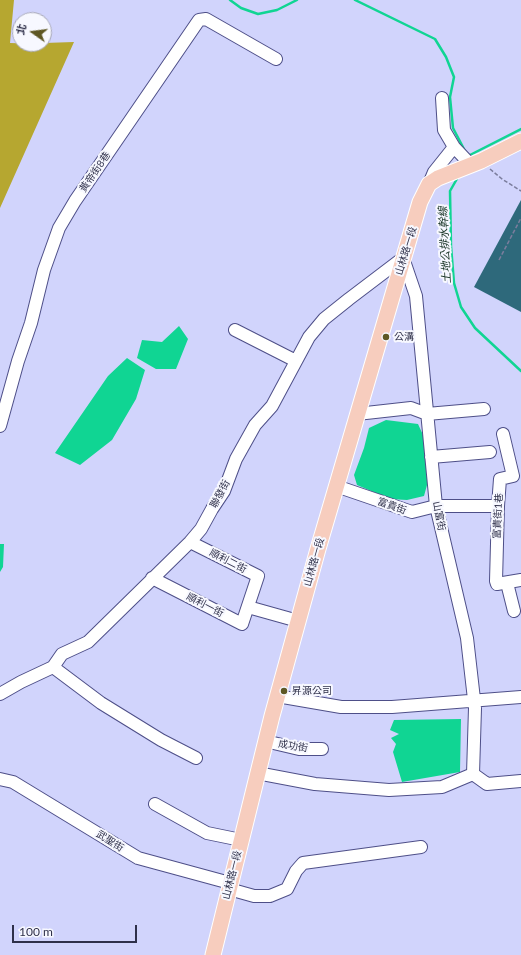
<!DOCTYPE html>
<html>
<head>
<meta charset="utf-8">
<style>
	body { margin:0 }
	#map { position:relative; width:521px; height:955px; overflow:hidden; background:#d1d4fc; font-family:Lato,"Noto Sans TC",sans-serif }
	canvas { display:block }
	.north { position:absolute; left:12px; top:12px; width:40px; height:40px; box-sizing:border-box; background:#f7f8ff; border:1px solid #a7a8b7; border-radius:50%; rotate:284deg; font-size:11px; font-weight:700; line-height:16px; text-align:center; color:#2f304a }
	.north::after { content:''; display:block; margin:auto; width:14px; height:18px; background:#5e5724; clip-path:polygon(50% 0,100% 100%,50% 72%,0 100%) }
	.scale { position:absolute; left:12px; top:925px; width:125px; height:18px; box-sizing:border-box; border:2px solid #2f304a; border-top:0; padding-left:5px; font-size:12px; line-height:14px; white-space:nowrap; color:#2f304a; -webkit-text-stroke:3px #f7f8ff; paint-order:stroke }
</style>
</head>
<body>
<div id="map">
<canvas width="521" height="955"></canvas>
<div class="north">北</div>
<div class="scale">100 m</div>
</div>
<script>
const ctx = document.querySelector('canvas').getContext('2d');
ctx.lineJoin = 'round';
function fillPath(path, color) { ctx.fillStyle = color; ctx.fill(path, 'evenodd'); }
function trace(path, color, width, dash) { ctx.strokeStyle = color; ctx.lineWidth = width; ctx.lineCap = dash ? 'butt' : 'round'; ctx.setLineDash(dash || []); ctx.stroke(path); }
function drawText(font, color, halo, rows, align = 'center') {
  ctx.font = font + ' Lato,"Noto Sans TC",sans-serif'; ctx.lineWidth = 4; ctx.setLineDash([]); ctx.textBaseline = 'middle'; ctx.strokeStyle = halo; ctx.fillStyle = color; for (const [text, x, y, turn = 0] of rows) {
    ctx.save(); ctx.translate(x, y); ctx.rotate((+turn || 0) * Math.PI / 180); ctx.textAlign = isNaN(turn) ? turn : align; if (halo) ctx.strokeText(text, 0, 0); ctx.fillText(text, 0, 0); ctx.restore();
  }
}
fillPath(new Path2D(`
	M0,0h14l-4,43 34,1v-1l30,-1 -74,166z`), '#b6a730');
fillPath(new Path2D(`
	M179,326l9,13 -12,30h-20l-19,-11 5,-18 20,2z
	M127,358l18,12 -9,29 -24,41 -32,25 -25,-12 53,-77z
	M386,420l32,4 10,22 -1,39 -3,11 -17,4 -17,-1 -33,-14 -3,-10 10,-27 5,-20z
	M0,544h4l-1,23 -3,5z
	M461,719l-1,53 -58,10 -9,-30 3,-8 -5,-6 8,-4 -9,-4 4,-10z`), '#10d593');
trace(new Path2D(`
	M230,0l11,8 17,6 19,-4 20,-10
	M355,0l80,39 11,18 8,20 -4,20 3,31 12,23
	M468,156l53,-27
	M458,177l-8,14 1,55 3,37 7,24 14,21 46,43`), '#10d593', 2.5);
fillPath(new Path2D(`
	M521,200v112l-47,-25z`), '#2e697b');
const minor = new Path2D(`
	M442,98l2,32 10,17 17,18
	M429,184l5,-12 20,-25
	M235,330l61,31
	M357,414l54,-6 16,6 57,-5
	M0,426l18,-65 13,-38 13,-53 15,-42 16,-27 124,-181 7,-1 70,40
	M503,434l10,42 -13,3 -2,27 -2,75 1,3 24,-4
	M431,457l59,-5
	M336,486l76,26 24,-6h62
	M152,578l90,46 16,-48 -68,-34
	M507,583l7,28
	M248,607l50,14
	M53,667l48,36 60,37 35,18
	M0,694l21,-12 32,-15 9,-13 26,-12 102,-100 11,-13 11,-20 12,-18 12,-32 19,-34 17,-19 37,-69 15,-18 25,-20 54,-41 13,38 20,210 31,132 8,70 -2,66
	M277,696l64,11h51l129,-10
	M265,741l34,8h23
	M257,773l58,11 74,6 53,-3 31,-13 14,10 34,-3
	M0,779l13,3 125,76 92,25
	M155,804l52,29 34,7
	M229,889l25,7h16l17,-7 9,-18 7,-8 118,-16`);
const major = new Path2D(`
	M213,955l59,-239 46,-167 102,-347 9,-18 9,-6 43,-17 40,-20`);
trace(minor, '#4e4f88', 14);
trace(major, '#fff', 17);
trace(new Path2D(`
	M490,169l12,10 19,12
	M499,260l22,-42`), '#7b7d9d', 1.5, [4, 2]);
trace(minor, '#fff', 12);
trace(major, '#f7cdbe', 15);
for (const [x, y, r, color] of [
	[386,337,4,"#5e5724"],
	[284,691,4,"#5e5724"]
]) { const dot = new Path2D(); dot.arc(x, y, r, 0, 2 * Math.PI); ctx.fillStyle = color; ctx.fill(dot); trace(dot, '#f7f8ff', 1.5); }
drawText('10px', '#2f304a', '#f7f8ff', [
	["黃帝街8巷",95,172,-56],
	["山林路一段",406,251,-73],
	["聯發街",220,494,-62],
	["富貴街",392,506,20],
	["山富街",439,516,79],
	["富貴街1巷",498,516,-87],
	["順利二街",228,561,27],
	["山林路一段",314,562,-74],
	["順利一街",205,605,27],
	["成功街",293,746,9],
	["武聖街",110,841,32],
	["山林路一段",232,875,-76]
]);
drawText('10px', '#2f304a', '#f7f8ff', [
	["公溝",394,337],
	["昇源公司",292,691]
], 'left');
drawText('italic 11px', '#203a2d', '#f7f8ff', [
	["土地公排水幹線",445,245,-93]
]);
</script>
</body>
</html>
